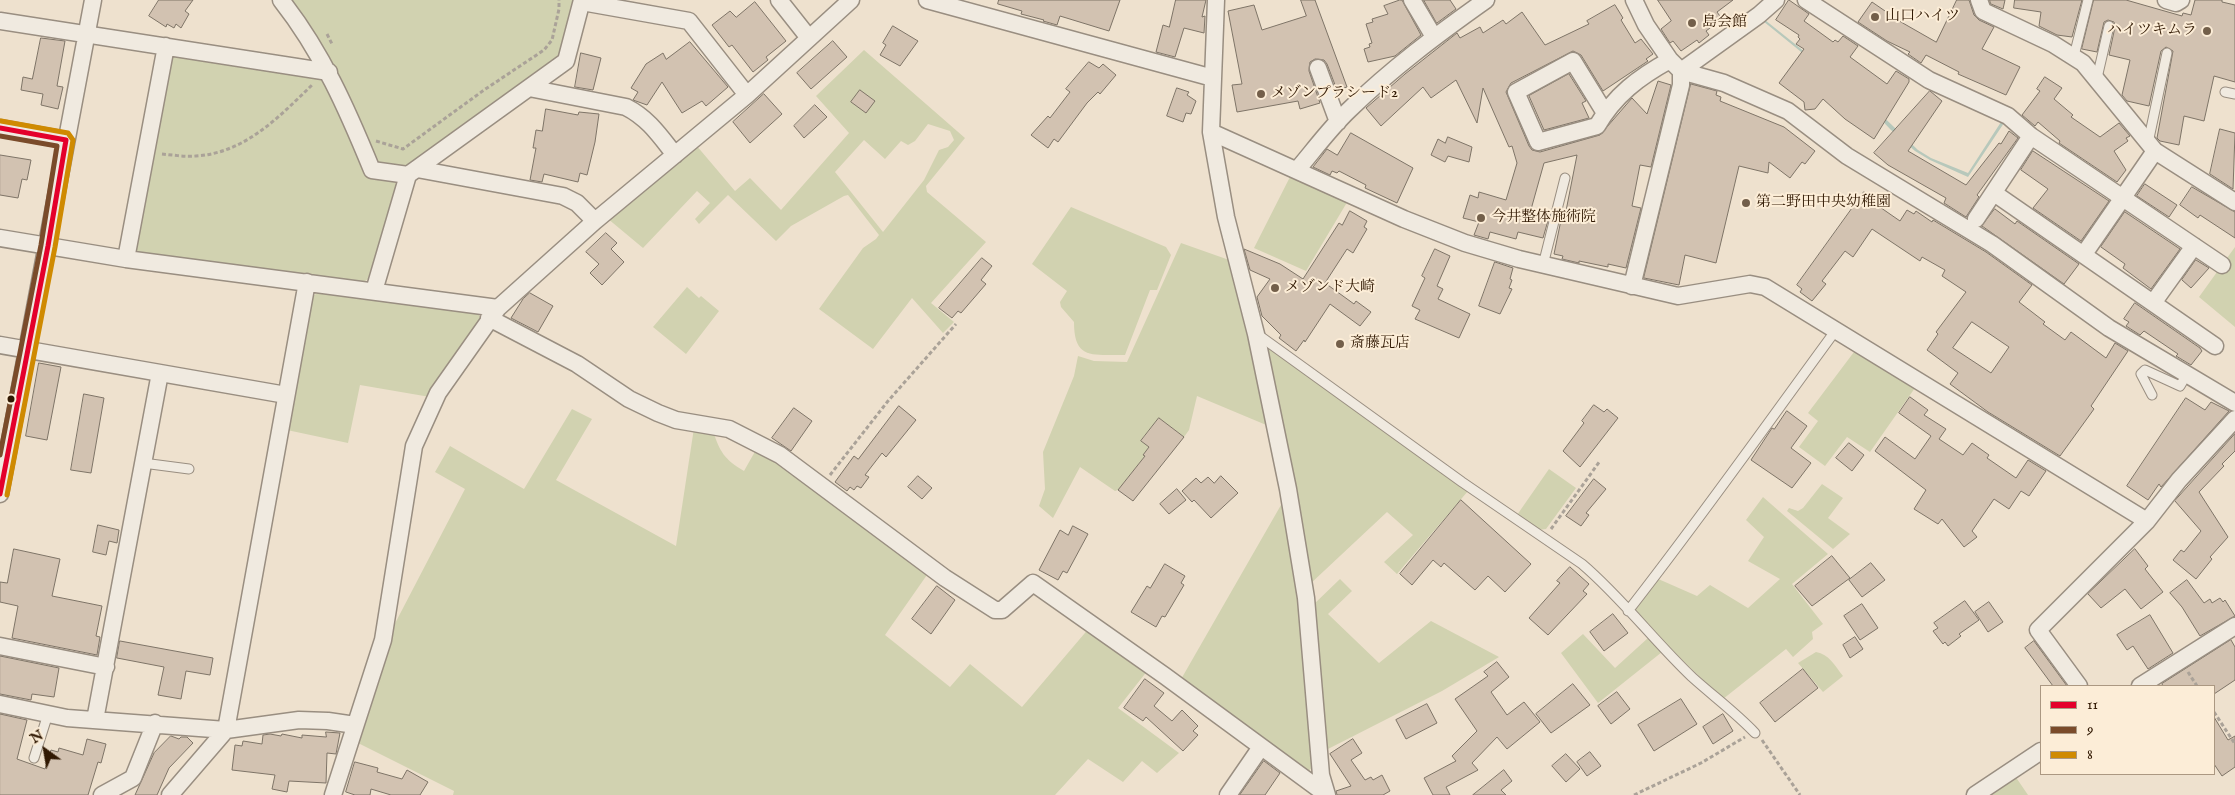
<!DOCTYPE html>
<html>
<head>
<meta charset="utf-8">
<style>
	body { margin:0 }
	#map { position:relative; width:2235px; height:795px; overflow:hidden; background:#eee1ce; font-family:"IM FELL English",serif }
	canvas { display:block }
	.legend { position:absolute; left:2040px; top:685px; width:175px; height:90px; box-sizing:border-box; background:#fcedd7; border:1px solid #ab9882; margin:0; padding:6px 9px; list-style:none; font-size:15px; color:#311903 }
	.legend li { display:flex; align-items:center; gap:10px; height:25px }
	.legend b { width:25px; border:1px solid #ab9882 }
	.north { position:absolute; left:20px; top:725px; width:50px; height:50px; -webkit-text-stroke:4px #fcedd7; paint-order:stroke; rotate:328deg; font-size:14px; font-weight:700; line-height:20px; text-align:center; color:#311903 }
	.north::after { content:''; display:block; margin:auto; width:18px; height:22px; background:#311903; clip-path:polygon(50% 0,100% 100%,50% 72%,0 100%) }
</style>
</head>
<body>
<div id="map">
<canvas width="2235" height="795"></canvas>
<ul class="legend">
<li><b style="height:6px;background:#e4002b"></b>11</li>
<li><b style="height:6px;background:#7a4b2a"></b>9</li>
<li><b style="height:6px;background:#cf8a01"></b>8</li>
</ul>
<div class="north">N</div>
</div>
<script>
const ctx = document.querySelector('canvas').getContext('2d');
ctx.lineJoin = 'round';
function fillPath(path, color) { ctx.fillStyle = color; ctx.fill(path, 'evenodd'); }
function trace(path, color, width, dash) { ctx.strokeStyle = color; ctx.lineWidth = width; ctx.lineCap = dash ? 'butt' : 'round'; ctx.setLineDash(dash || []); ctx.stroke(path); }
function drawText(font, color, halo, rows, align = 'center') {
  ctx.font = font + ' "IM FELL English","Noto Serif JP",serif'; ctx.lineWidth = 4; ctx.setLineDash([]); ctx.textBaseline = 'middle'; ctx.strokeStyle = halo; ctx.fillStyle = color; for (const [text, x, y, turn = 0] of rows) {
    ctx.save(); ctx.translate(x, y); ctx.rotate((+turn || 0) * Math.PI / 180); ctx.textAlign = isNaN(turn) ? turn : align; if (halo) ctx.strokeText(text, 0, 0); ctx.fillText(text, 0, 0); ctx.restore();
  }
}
fillPath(new Path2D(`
	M288,0h286v1l-15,56 -153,111 -27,-2z
	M864,50l101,88 -39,48 1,6 59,50 -55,61 23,19 -11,11 -31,-35 -39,51 -54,-40 44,-61 13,-9 3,-4 -31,-40 -4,1 -53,30 -15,15 -48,-46 -29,29 -4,-5 15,-16 -13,-12 -54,57 -36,-30 89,-73 39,46 15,-13 31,32 68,-77 -33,-37zM928,124l22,7 4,9 -6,7 -9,3 -15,30 -41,52 -48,-60 29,-32 21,19 16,-18 7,4 7,-4z
	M175,52l149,25 44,97 24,5 5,6 -29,94 -6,4 -225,-30 -4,-5 36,-191z
	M1292,173l57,26 -43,72 -52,-23z
	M1071,207l95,40 5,8 -14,35h-7l-25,65c-32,-1 -51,6 -51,-33l-13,-15 -1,-5 7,-11 -35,-27z
	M1181,243l51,18 39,166 -74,-31 -8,34 -5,7 -25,-19 -18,22 8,7 -6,8 2,1 -27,34 -3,1 -35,-24 -27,51 -14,-12 6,-17 -2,-37 31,-76 4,-20 16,5 33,1z
	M2235,247v80l-36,-30z
	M687,287l12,11 2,-2 18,15 -33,43 -33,-27z
	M319,292l159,21 3,6 -51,78 -70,-12 -12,58 -61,-13 26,-134z
	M1267,347l201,144 -71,83 -13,-12 29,-27 -26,-23 -78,73 -44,-237z
	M1857,348l60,37 -47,67 -23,-15 -22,29 -26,-19 19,-26 -10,-8z
	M572,409l20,10 -36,61 120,66 18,-118 19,3c7,21 11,28 31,40l13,-23 172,124 -44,63 65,52 20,-23 52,43 68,-80 58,43 -30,38 61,45 -22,20 -15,-12 -19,21 -35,-23 -33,36h-602l1,-4 -100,-50 35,-106 76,-146 -30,-17 15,-26 74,43z
	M1549,469l27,19 -30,41 -8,1 -21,-15z
	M1822,484l21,14 -15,20 22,16 -17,15 -46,-38 2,-3 9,3 5,-3z
	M1763,497l65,57 -36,30 31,40 -11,8 1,7 -20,18 -7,-8 -63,50 -88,-84v-9l21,-28 41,18 13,-11 38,23 32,-29 -32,-18 16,-24 -18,-17z
	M1281,505l6,10 11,73 16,177 -6,7 -128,-91z
	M1340,579l12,12 -24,23 51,49 52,-42 68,36 -57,34 -118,60 -12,-145z
	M1583,634l32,34 33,-30 14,14 -64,51 -37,-50z
	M1816,652c13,2 19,14 27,24l-20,16 -25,-29z
	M2013,773l15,22h-47z`), '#d1d2b0');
fillPath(new Path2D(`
	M1765,20l105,84 48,46 13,8 37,15 33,-51 3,1 -36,54 -38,-17 -15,-9 -24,-21 -22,-23 -106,-86z`), '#b7c8bb');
const building = new Path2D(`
	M159,0h34l-8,11 4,3 -8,14 -5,-4 -2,4 -7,-4 -1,3 -17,-11z
	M999,0h121l-11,31 -49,-15 -3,9 -14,-4 1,-1 -23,-6 1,-3 -24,-7z
	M1176,0h30l-4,17 3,-1 -1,17 -20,-5 -9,29 -19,-5 7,-27 6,2z
	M1301,0h14l32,87 -10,3 -10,-26 -3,-4 -9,-1 -5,3 -1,9 11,32 -20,6 -2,-8 -61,11 -5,-27 10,-1 -14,-73 26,-6 8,25 44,-14z
	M1400,0h2l19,35 -26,21 -27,6 -4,-13 6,-2 -1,-3 3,-1 -6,-19 7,-2 -1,-3 16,-5 -4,-8z
	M1424,0h26l6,9 -19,14z
	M1658,0h75l-16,12 5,7 -16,12 3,4 -10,8 -2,-3 -16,11 -8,-10 -3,2 -9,-14 10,-8z
	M1789,0l20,14 -5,7 29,21 2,-2 3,2 5,-6 15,10 -8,11 37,27 9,-13 13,8v3l-35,57 -29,-20 -22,-20 -8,10 -10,1 -1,-8 -25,-19 25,-34 -8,-5 4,-5 -2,-2 1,-2 -23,-15z
	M1957,0h12l5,15 5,5 15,7 -12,22 38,18 -14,28 -48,-21 1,-2 -33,-17 -5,8 -13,-9 2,-2 -23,-11 -29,-19 14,-20 29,20 35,20z
	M1990,0h15l-2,9 -12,-5z
	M2015,0h67l-10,37 -15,-2 -18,-9 2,-14 -27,-4z
	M2094,0h32l56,16 1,-3 8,2 4,-15h27v2l13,3v77l-21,-6 -10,45 -20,-5 -5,29 -19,-4 -3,-3 16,-87 -7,-4 -5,4 -12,55 -22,-5 -5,-6 8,-35 -21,-5 6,-28 -1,-5 -6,-2 -4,2 -7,30 -15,-3z
	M755,2l31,39 -20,16 2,3 -15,12 -21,-27 -3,2 -17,-22 18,-14 6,6z
	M1615,5l8,13 -2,2 14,23 6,-4 12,15 -7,5 2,2 -45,30 -22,-36 -8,-4 -62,32 -5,9 23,54 3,4 8,2 60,-17 32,-37 15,16 11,-33 13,4 -20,82 -11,-2 -8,41 9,2 -15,60 -18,-4v3l-29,-6v2l-17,-4 1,-3 -9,-2 7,-34 3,1 13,-66 -33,8 -14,50 19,4 -6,21 -25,-6 -2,7 -26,-7 -2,7 -14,-4 5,-13 -16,-4 7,-23 8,3 1,-6 27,8 11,-37 -5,-17 -3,1 -26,-59 -6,35 -21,-43 -25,18 -8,-11 -42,39 -15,-18 39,-34 52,-41 3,5 20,-11 3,6 20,-13 3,4 16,-12 23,33 44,-21 -2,-3z
	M893,26l25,15 -18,25 -20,-11 6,-10 -3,-2z
	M41,38l24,3 -8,45 6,1 -5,22 -17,-4 2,-11 -22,-4 2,-13 9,2z
	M833,41l14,16 -36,32 -14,-16z
	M690,42l38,45 -22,19 -4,-5 -20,12 -20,-31 -15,23 -14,-5 5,-8 -7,-4 15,-24 17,-11 3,6z
	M581,53l20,5 -8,32 -18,-3z
	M1089,62l10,6 4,-4 13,11 -16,19 -2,-2 -11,11 -29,39 -4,-3 -6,9 -17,-13 17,-19 2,2 20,-26 -4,-3z
	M1569,74l17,27 -4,2 7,15 -45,12 -15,-34z
	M2045,77l17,11 -8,11 19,16 -2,2 29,20 19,-14 11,13 -4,2 2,3 -14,10 12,19 -9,12 -58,-39 1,-2 -22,-19 -3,4 -13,-11 18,-24 -3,-2z
	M1691,84l26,7 -1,4 5,2 -1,4 64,26 31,24 -10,13 -3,-2 -12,16 -21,-16 -1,11 -29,-7 -23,97 -31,-8 -6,30 -35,-7z
	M1177,88l12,4 -2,3 9,6 -5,13 -5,-1 -3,9 -16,-6z
	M860,90l15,11 -9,12 -15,-11z
	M1930,91l12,10 -34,50 58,34 33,-42 2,1 8,-13 9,7 -41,57 2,2 -13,20 -22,-14 2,-5 -58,-33 -14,-12z
	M764,94l18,20 -32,29 -17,-21z
	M815,105l12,12 -23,21 -10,-12z
	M546,109l32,6 1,-3 20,2 -4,28 -8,33 -7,-2 -2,9 -34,-8 -2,8 -12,-2 6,-32h-3l3,-18 6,1z
	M2220,129l15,4 -2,56 -23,-15z
	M1351,133l62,35 -16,35 -32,-15 1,-3 -27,-14 -2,2 -5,-2 -2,4 -17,-8 14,-18 10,6z
	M1448,137l24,10 -3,15 -21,-6 -3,6 -14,-7 7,-16 7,4z
	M2033,151l76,50 -28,40 -48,-33 15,-19 -27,-19z
	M0,155l31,5 -4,20 -5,-1 -4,19 -18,-3z
	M2145,184l32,21 -8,12 -32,-21z
	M2192,187l43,25v26l-35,-23 -2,3 -18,-13z
	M1864,192l12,8 -2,3 26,18 7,-11 7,4 2,-3 16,11 1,-2 53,32 46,33 -13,17 26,20 -2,2 22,16 6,-8 35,26 9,-15 13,8 -37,55 3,3 -34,47 -72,-44 -38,-28 8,-11 -31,-23 11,-16 -2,-2 30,-40 -24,-16 3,-6 -23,-13 -2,4 -48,-32 -19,28 -8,-6 -23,30 4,3 -14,17 -12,-9 2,-3 -5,-4zM1972,322l37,25 -18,26 -38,-25z
	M1995,209l20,15 2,-3 62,43 -15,20 -82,-58z
	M1350,211l17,10 -3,6 3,2 -14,24 -6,-4 -22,34 29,21 2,-3 15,11 -11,14 -30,-22 -25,38 -1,-2 -8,11 -17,-13 2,-3 -19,-19 -5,-19 13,-18 -20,-9 -6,-21 36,15 23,15 36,-56 3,2z
	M2125,212l55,37 -29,40 -28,-21 2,-4 -24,-17z
	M606,233l11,10 -6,6 13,13 -22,23 -12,-12 9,-9 -13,-12z
	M1435,249l15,7 -13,30 6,3 -5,10 32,15 -11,24 -44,-19 5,-9 -8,-4 13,-28 -3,-2z
	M982,258l10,8 -11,14 5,4 -25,29 -3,-2 -6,7 -13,-10z
	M2196,260l13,8 -18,20 -9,-8z
	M1495,262l18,6 -3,11 2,1 -3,8 3,1 -12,25 -21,-8z
	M530,293l23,13 -15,26 -27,-14 12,-19z
	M2135,303l65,45 2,3 -11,14 -15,-9 2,-2 -34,-23 -4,4 -14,-9 3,-4 -5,-3z
	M39,363l22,4 -14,73 -21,-4z
	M84,394l20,4 -13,75 -20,-3z
	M1910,397l18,13 -4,5 22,14 -7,10 24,16 9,-12 17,12 -2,3 29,20 12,-18 18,11 -17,25 -8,-5 -12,18 -15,-10 -22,32 5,6 -13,10 -22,-28 -4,5 -24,-15 12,-19 -51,-39 10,-14 30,22 16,-23 -32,-23z
	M2186,398l19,12 6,-8 18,9 -68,76 -2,-3 -11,16 -21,-14z
	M1594,405l10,7 3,-3 11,9 -38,49 -17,-16 21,-28 -2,-2z
	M899,406l17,14 -30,37 -4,-4 -17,22 4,2 -8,11 -4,-2 -3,4 -4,-3 -3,4 -12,-9 19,-26 4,3z
	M794,408l18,13 -21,30 -19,-13z
	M1787,411l20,15 -16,22 20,15 -19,25 -41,-28 21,-32 2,1z
	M1159,418l25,19 -51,64 -15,-11 27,-34 -2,-1 6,-8 -8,-6z
	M2235,434v17l-13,13 2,2 -25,26 29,45 -18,20 2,2 -16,20 -23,-19 8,-10 3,2 17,-21 -26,-30z
	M1849,443l15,12 -12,16 -16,-13z
	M918,476l14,12 -10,11 -14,-12z
	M1221,476l17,17 -27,25 -17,-18 -2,2 -10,-11 14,-13 5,5 7,-6 6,6z
	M1594,479l12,10 -20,24 3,2 -8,11 -15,-10z
	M1177,489l9,11 -17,14 -9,-10z
	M1461,500l70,64 -26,28 -17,-16 -13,14 -31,-27 -3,4 -8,-7 -21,25 -12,-11z
	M98,525l21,5 -2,13 -8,-2 -3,14 -13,-3z
	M1073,526l15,8 -21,39 -4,-2 -5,9 -19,-10 21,-40 8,5z
	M14,549l46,10 -8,37 50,10 -6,30 4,1 -3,18 -85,-17 6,-32 -18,-4v-20l7,1z
	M2135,549l13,17 -3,3 18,23 -22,17 -16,-20 -24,19 -13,-14z
	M1832,556l18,22 -38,28 -17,-20z
	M1871,563l14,17 -23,17 -13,-17z
	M1165,564l20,12 -4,7 3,2 -19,32 -3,-1 -6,11 -25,-15 16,-26 3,2z
	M1570,567l19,17 -6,7 4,3 -39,41 -19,-17 31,-35 -3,-2z
	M2187,580l17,23 6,-4 2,4 8,-5 3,4 2,-2 10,16 -35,20 -18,-29 -12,-14z
	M937,586l18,14 -24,34 -19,-15z
	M1965,601l14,19 -20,14 2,2 -13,10 -3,-4 -2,2 -10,-13 5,-3 -4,-5z
	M1989,602l14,20 -15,10 -13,-20z
	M1862,604l16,24 -18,12 -16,-24z
	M1613,614l15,19 -24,18 -14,-19z
	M2150,615l23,38 -25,16 -15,-23 -6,4 -10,-15z
	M1855,637l8,12 -13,9 -7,-13z
	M2231,640l4,7v33l-21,14v-8h-51l-1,-2z
	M120,641l93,17 -3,17 -24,-4 -5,28 -23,-4 6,-28 -47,-9z
	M2034,641l33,45h-14l-28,-38z
	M0,656l59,12 -5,29 -22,-3 -1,6 -31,-6z
	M1497,662l12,15 -18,15 16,23 17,-13 16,20 -33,27 -10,-12 -25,26 6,7 -32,17 4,8h-17l-9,-17 32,-17 -4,-5 25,-25 -22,-32 33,-23 -4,-4z
	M1803,669l15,19 -43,34 -15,-19z
	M1145,679l19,14 -10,13 18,15 10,-11 16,16 -5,5 5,4 -15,16 -37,-34 -3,4 -19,-13z
	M1573,684l17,21 -39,28 -15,-19z
	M1617,692l13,17 -19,15 -13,-18z
	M1681,699l16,25 -43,27 -16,-26z
	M1427,704l10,19 -31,16 -10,-19z
	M0,714l27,6 -10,39 28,10 6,-19 7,2 1,-4 24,7 4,-16 19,5 -5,19 -3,-1 -10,33h-88z
	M1723,714l10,17 -20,13 -10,-17z
	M2214,717l14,23 7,-4v31l-13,9 -8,-12z
	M326,732l14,1 -4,21 -9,-1 -1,30 -37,-2 -2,11 -15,-3 3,-14 -43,-5 3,-25 7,1 1,-5 19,3 1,-9 7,-1 11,2 1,-2 20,4v-3l24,2z
	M171,736l8,3 2,-2h6l6,6 -24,25 -12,27h-22l19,-42z
	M1353,739l9,14 -11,7 14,20 6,-3 2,3 9,-5 8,16 -7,4h-46l-1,-4 15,-5 -21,-32z
	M1590,752l11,14 -14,10 -10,-14z
	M1566,754l14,15 -14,13 -14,-16z
	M1264,761l16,12 -15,22h-25z
	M355,762l23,6 -1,4 25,7 5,-9 21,12 -8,13h-29l-20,-6 -1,6h-15l-9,-3z
	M1504,770l8,11 -11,9 5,5h-33z`);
fillPath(building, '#d2c2b1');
trace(building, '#7e7467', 1);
const lane = new Path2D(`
	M2074,56l14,-56
	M2097,78l12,-52
	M2225,92l10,2
	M2148,143l19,-90
	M1543,265l22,-87
	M1257,334l205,148 120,82c40,34 72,77 110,113 21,19 43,35 63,56
	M2152,395l-11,-21 4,-4 35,16 7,-12
	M143,463l46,6
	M1628,611c72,-92 139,-187 208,-281
	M34,758l14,-44`);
const street = new Path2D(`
	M281,0c41,52 66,109 91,170l36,5 158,-114 16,-61
	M779,0l30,38
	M927,0l286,78
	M1216,0l-5,132 15,85 30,117 32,155 18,109 15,177 6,20
	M1412,0l22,37
	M1634,0l12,25 24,35 11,11 43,12 64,28 59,45 145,88 117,84 126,75
	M1806,0l123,80 79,36 23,20 191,129
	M1979,0l4,11 70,33 30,19 72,88 80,51
	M2166,0l10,3 5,-3
	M582,2l107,19 58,74
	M0,21l329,51
	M1318,68l20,54
	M529,88l97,19c22,11 34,29 49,48
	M1605,113l-32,-52 -57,31 22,50 59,-16c18,-31 42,-49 73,-66
	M0,128l66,12
	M1211,132l193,87 61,24 54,16 159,37 72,-12 15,3 382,234
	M417,169l146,27 14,7 18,18
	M1297,170c17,-20 33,-42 52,-60 42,-41 89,-76 137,-110
	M1994,193l221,153
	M1976,219l55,-83
	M0,238l126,21 372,49
	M2084,254l71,-103
	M126,259l40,-213
	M1632,286l49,-201v-14l78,-56 17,-15
	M374,291l34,-116
	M2153,303l41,-57
	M489,318l88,46 52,35 29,14 18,7 53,9 51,26 165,123 50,32h7l31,-27 132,93 162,119
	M0,345l286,50
	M0,494l93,-494
	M0,646l106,21
	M2079,686l-41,-56 109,-109 32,-41 56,-61
	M2140,686l95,-60
	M0,704l67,14 159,12 73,-10 29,1 27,4
	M95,720l65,-347
	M102,795l31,-17 22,-55
	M170,795l56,-65 81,-448
	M333,795l50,-155 31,-194 24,-53 60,-85 97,-87 152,-126 104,-95
	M1228,795l33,-48
	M1975,795l66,-44`);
trace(lane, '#998e81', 11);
trace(street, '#998e81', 19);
trace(new Path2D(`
	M327,34l5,10
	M376,141l27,8 81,-59 60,-40 8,-10 7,-31v-9
	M162,154c11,1 23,3 34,2 49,-3 83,-39 116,-71
	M830,475l58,-74 68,-77
	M1551,529l49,-68
	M2188,672l9,14
	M2214,712l21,32
	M1762,740l38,55
	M1634,795l67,-32 44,-26`), '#aaa298', 3, [4, 2.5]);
trace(lane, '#f0eae0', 9);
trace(street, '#f0eae0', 16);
trace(new Path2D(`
	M0,128l66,12
	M0,494l48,-248 18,-106`), '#e4002b', 5);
trace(new Path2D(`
	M0,136l57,10 -16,99 -41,210`), '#7a4b2a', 5);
trace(new Path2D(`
	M1,121l67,12 5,7 -18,107 -48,248`), '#cf8a01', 5);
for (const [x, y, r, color] of [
	[1875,17,5,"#735f4a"],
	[1692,23,5,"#735f4a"],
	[2207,31,5,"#735f4a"],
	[1261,94,5,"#735f4a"],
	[1746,203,5,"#735f4a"],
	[1481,218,5,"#735f4a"],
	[1275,288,5,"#735f4a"],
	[1340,344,5,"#735f4a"],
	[11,399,4.5,"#311903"]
]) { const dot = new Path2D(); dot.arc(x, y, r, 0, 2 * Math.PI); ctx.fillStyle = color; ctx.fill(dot); trace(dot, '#fcedd7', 2); }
drawText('15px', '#311903', '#fcedd7', [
	["山口ハイツ",1885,17],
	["島会館",1702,23],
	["ハイツキムラ",2197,31,"right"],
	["メゾンプラシード2",1271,94],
	["第二野田中央幼稚園",1756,203],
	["今井整体施術院",1491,218],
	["メゾンド大崎",1285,288],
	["斎藤瓦店",1350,344]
], 'left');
</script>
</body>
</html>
